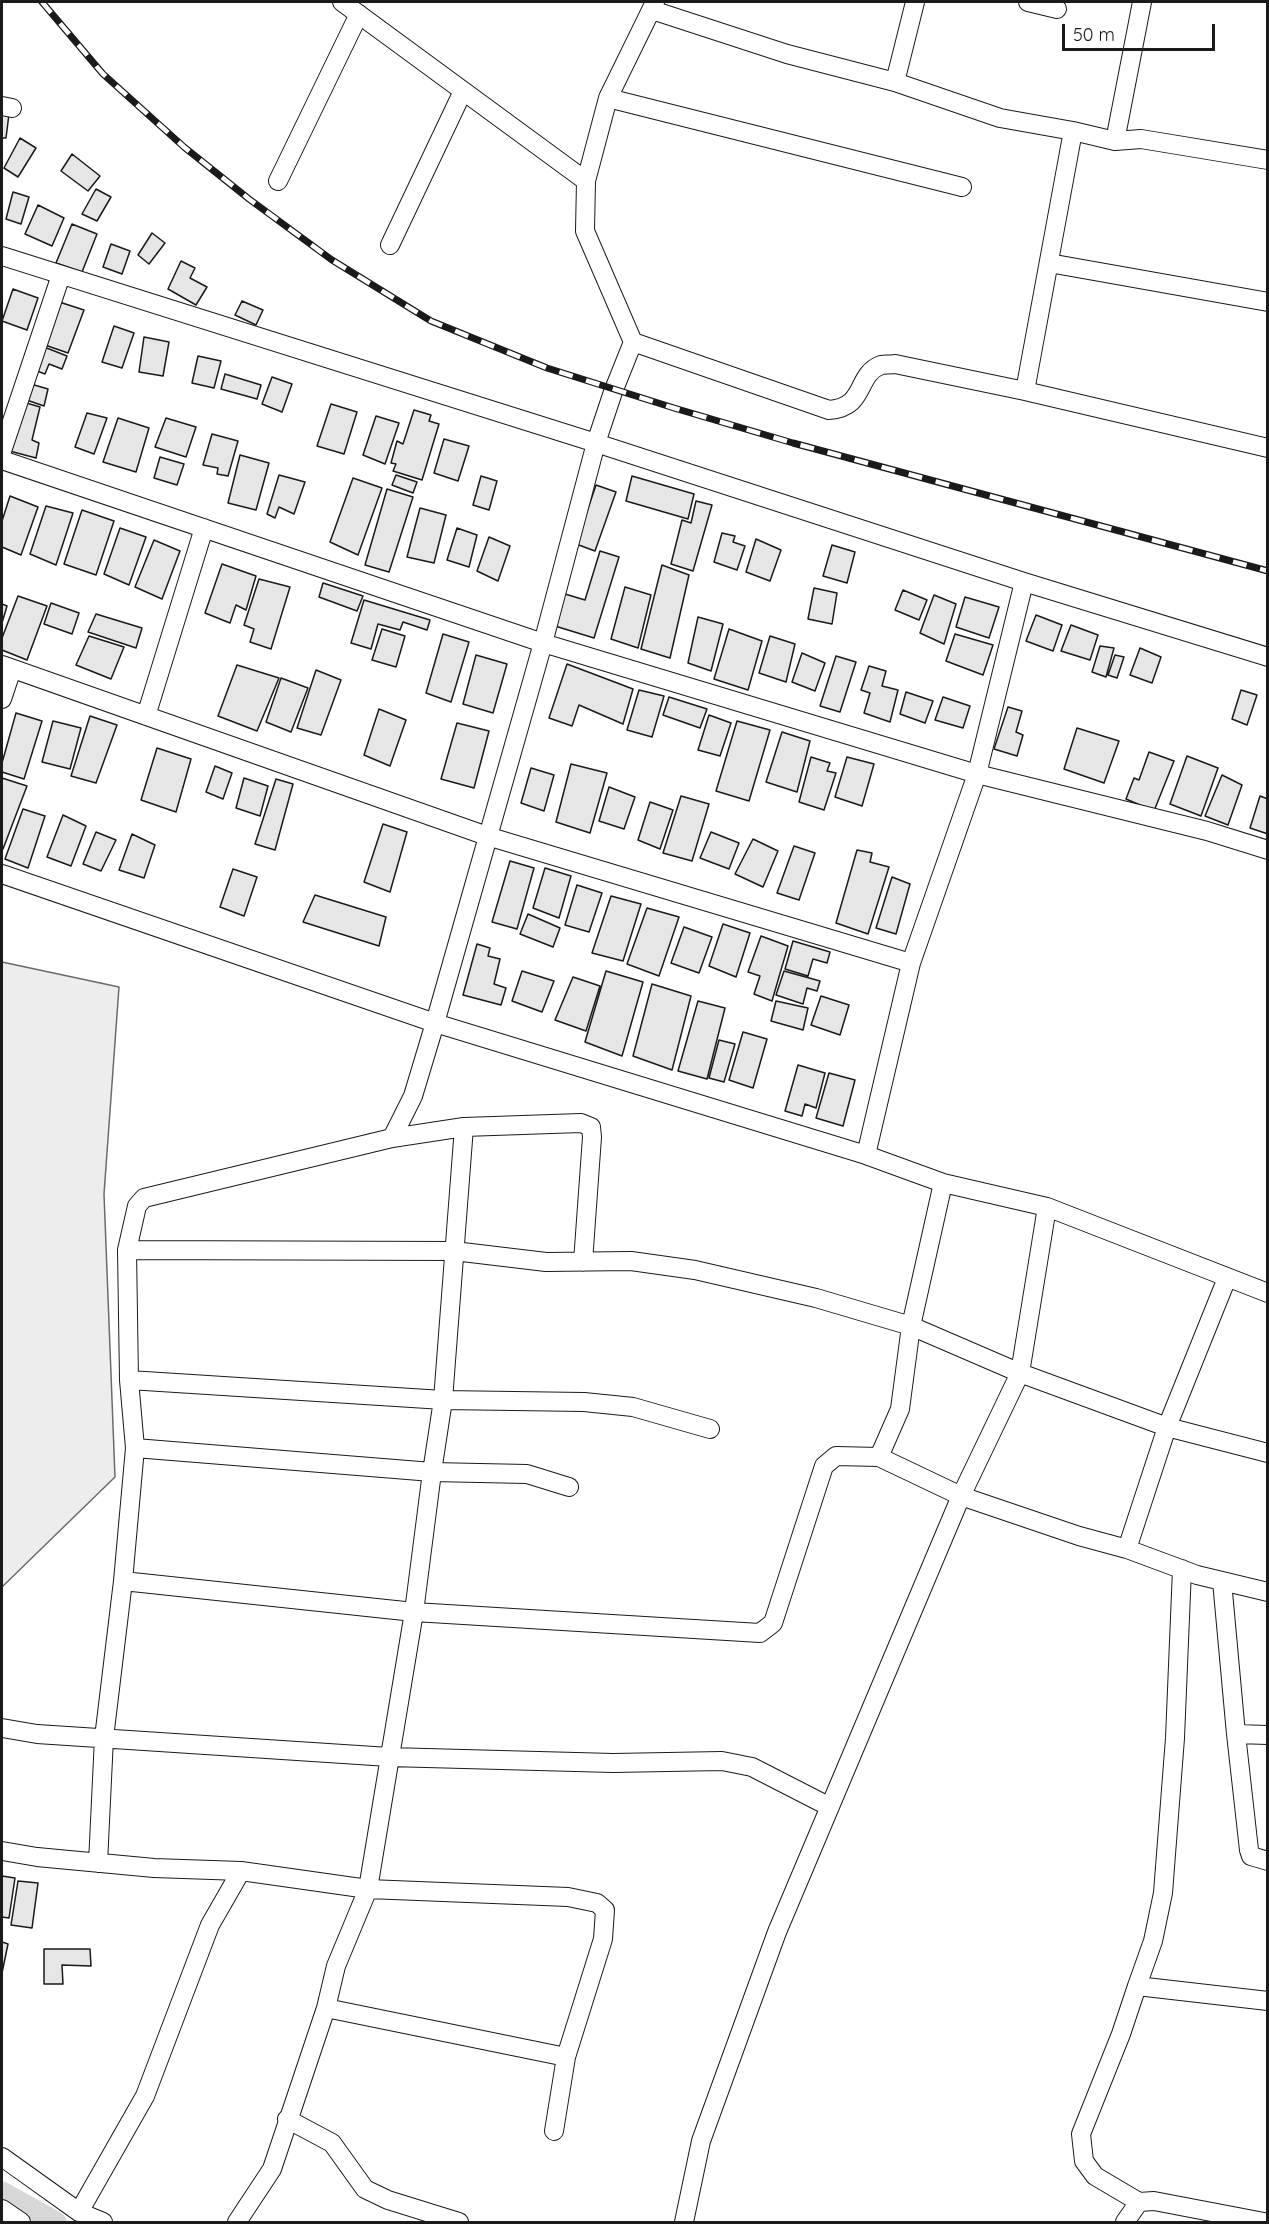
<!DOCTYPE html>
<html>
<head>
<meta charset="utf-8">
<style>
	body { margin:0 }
	#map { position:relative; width:1269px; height:2224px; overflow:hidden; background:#fff; font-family:Quicksand,sans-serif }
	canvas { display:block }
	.frame { position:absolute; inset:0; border:3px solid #1a1a1a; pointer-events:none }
	.scale { position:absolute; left:1062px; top:24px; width:153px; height:27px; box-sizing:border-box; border:3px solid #1a1a1a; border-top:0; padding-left:8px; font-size:18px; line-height:21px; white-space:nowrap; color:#1a1a1a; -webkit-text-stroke:4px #fff; paint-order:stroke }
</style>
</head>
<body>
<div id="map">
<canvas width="1269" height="2224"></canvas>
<div class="frame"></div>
<div class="scale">50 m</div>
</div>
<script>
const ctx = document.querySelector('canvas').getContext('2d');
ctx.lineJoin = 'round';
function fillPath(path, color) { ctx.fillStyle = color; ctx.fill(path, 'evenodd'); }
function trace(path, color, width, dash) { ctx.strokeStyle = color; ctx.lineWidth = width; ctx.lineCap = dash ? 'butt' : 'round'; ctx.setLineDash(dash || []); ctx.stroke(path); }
const built = new Path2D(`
	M2,962l117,25 -15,207 11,283 -113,110z`);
fillPath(built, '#ededed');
trace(built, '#6a6a6a', 1.5);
trace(new Path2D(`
	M2,2192l54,30`), '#d7d7d7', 21);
const building = new Path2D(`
	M2,113l7,1 -3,24h-4z
	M20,138l16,10 -18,29 -14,-9z
	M72,154l28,22 -12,15 -27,-20z
	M96,189l15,8 -14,24 -15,-7z
	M13,192l16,5 -8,27 -15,-5z
	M38,205l26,13 -12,28 -27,-12z
	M72,224l25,10 -15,38 -26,-9z
	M152,233l13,10 -16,21 -11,-9z
	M111,244l19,7 -8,23 -19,-7z
	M181,261l14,7 -5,10 17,9 -11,18 -28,-16z
	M13,289l25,9 -11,32 -25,-9z
	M47,298l37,12 -16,43 -23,-8z
	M242,301l21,9 -7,15 -21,-10z
	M114,326l20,7 -12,35 -20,-6z
	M144,337l25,5 -6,34 -24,-4z
	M34,343l33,13 -5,13 -13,-5 -4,10 -21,-8z
	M198,356l23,5 -7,27 -22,-5z
	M225,374l36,11 -4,14 -36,-10z
	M272,377l20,7 -10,28 -20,-8z
	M24,382l24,7 -4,17 -26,-9z
	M13,399l27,8 -8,33 7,3 -3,15 -34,-9z
	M331,404l26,8 -13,42 -27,-8z
	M414,410l17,5 -2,6 10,3 -17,56 -29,-9 3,-7 -5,-1 6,-22 6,3z
	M87,413l20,5 -13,36 -19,-7z
	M376,416l23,7 -14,41 -22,-9z
	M118,418l31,10 -13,44 -33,-10z
	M166,418l30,9 -10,30 -31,-10z
	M212,434l26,7 -10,35 -11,-2 1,-6 -15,-3z
	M444,439l25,7 -11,35 -24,-8z
	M240,455l29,8 -13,47 -28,-7z
	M160,457l24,7 -7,21 -23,-7z
	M279,475l26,7 -11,32 -15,-7 -4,11 -8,-4z
	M396,475l21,7 -4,11 -21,-8z
	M481,476l16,5 -8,29 -16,-5z
	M632,476l62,18 -6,25 -62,-18z
	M353,478l29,10 -24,67 -28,-13z
	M596,485l20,7 -21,59 -19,-7z
	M387,489l26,8 -24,75 -24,-7z
	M10,496l28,11 -17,48 -19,-8v-26z
	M696,501l16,4 -19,66 -22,-7 11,-44 9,3z
	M46,506l27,7 -17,52 -26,-11z
	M420,508l26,7 -12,48 -27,-6z
	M82,510l32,11 -18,54 -32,-11z
	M120,528l26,9 -17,48 -25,-11z
	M457,528l20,7 -8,32 -22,-7z
	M722,533l13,3 -2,6 12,4 -8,24 -23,-8z
	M489,537l21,9 -12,35 -21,-10z
	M756,539l25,11 -11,31 -24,-9z
	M154,540l26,11 -18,48 -27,-12z
	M832,545l23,7 -8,31 -24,-7z
	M600,551l19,6 -25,81 -39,-12 10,-32 20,6z
	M222,564l34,12 -10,34 -10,-5 -6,18 -25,-10z
	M662,565l27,10 -19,83 -29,-9z
	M259,579l31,8 -19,62 -21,-7 4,-13 -10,-4z
	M323,583l40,13 -6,15 -38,-14z
	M625,587l26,8 -13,53 -27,-9z
	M814,588l23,5 -5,31 -24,-5z
	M903,590l24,10 -8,20 -24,-10z
	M934,595l22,9 -12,40 -24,-11z
	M18,596l29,10 -20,54 -25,-10v-12z
	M965,597l34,10 -10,31 -33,-11z
	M364,600l66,20 -3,10 -24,-8 -3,8 -22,-6 -7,25 -20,-6z
	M51,603l28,10 -7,21 -28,-10z
	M2,604l5,2 -5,17z
	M96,614l46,14 -6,20 -48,-16z
	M1036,615l26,10 -9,26 -27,-10z
	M698,617l25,7 -12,47 -23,-8z
	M1071,625l27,10 -8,25 -29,-9z
	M382,629l23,7 -9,31 -24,-7z
	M729,629l33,12 -14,49 -34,-11z
	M443,634l26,8 -18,60 -25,-9z
	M955,634l38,11 -10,30 -37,-14z
	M89,636l35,11 -13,32 -35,-14z
	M770,636l25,8 -9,38 -27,-9z
	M1100,646l14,2 -8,29 -14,-5z
	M1140,648l21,9 -9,26 -22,-8z
	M802,653l23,10 -10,28 -23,-9z
	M476,655l31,9 -14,49 -30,-9z
	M1115,655l9,2 -7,21 -9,-3z
	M836,656l20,6 -16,50 -20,-6z
	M567,664l66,25 -10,35 -44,-19 -7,21 -23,-8z
	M237,665l42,13 -22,53 -39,-15z
	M869,666l17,5 -4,15 16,4 -8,32 -26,-9 6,-20 -9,-3z
	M316,670l25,10 -20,55 -24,-7z
	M281,678l27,10 -17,44 -25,-10z
	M639,690l25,6 -12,41 -25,-7z
	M1241,690l16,5 -10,30 -15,-6z
	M906,692l27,9 -8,22 -25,-9z
	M669,697l38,12 -7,19 -37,-13z
	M943,697l27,9 -7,22 -28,-8z
	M1008,707l14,4 -6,21 7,3 -6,21 -23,-7z
	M379,709l27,11 -16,46 -26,-11z
	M16,713l26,8 -18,58 -22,-7v-9z
	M709,715l22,8 -11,33 -22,-6z
	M90,716l27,9 -21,58 -25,-7z
	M53,721l28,7 -11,41 -28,-7z
	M737,721l33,9 -21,71 -33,-10z
	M457,723l32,8 -15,57 -33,-9z
	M1077,728l42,13 -15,42 -40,-14z
	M782,732l28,9 -13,51 -31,-10z
	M157,748l34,11 -15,53 -35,-12z
	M1149,752l25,9 -20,50 -28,-12 8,-21 5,2z
	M1187,756l31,12 -17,48 -31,-12z
	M811,757l19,6 -3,8 9,2 -12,37 -25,-8z
	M847,757l27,7 -12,42 -27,-9z
	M571,764l36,9 -17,60 -34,-11z
	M215,766l17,7 -9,26 -17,-7z
	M531,768l23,7 -10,36 -23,-8z
	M1222,775l20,10 -14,40 -23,-9z
	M2,778l25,8 -24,63 -1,-1z
	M244,778l24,8 -8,30 -24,-8z
	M276,779l17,5 -18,66 -20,-6z
	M609,787l26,10 -11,32 -25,-8z
	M681,796l28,8 -17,57 -29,-8z
	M1260,796l8,3v35l-18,-6z
	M650,802l23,8 -13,39 -22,-9z
	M23,809l22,7 -17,52 -23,-9z
	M63,815l23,11 -15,40 -24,-9z
	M383,824l24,8 -17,60 -26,-10z
	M96,832l20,8 -15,31 -18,-7z
	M711,832l28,11 -10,26 -29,-11z
	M132,834l23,11 -11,33 -25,-8z
	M753,839l25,12 -15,36 -28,-13z
	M794,846l21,7 -16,47 -22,-7z
	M857,850l15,3 -2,9 19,5 -21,67 -32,-11z
	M510,861l24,7 -17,61 -25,-7z
	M545,868l26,8 -12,42 -26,-10z
	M233,869l24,8 -13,39 -24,-9z
	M892,877l18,7 -14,50 -20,-6z
	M577,885l25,8 -13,39 -24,-7z
	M315,895l71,22 -7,29 -76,-24z
	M611,896l30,8 -18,57 -31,-8z
	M647,908l32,9 -20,59 -32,-12z
	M528,914l32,14 -7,19 -33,-13z
	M723,924l27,9 -14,44 -27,-11z
	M684,927l28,10 -13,36 -28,-10z
	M761,936l27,10 -16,55 -18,-7 6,-18 -12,-4z
	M793,941l37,11 -3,11 -14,-4 -5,17 -23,-7z
	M477,944l13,4 -2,8 12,3 -6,25 12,4 -5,17 -38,-10z
	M522,971l32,10 -12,31 -30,-11z
	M606,971l37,11 -21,74 -37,-14z
	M784,971l36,10 -3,10 -10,-3 -4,16 -27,-9z
	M573,977l27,9 -14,45 -31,-11z
	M652,984l39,12 -19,74 -39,-14z
	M821,996l28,9 -9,30 -29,-10z
	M698,1001l27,7 -18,71 -29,-8z
	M776,1001l32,7 -5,22 -32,-9z
	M743,1032l24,7 -14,49 -24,-8z
	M719,1040l16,4 -11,38 -15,-4z
	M798,1065l27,8 -9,35 -11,-4 -3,12 -17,-5z
	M829,1073l26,7 -12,46 -27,-8z
	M2,1876l13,2 -6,40 -7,-1z
	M18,1881l20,2 -6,45 -21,-3z
	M2,1942l6,2 -6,29z
	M44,1949h46l1,17 -29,-1 1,19h-19z`);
fillPath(building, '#e6e6e6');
trace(building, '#1a1a1a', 1.5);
const minor = new Path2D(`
	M342,2l244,179
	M1028,2l29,7
	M652,10l135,44 108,28 105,36 73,13 42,10 26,-2 127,21
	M895,82l20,-80
	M608,98l354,89
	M2,106l10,2
	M1115,141l27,-139
	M278,181l81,-167
	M390,245l73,-154
	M2,256l594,187 428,139 244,75
	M1049,263l219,39
	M633,342l196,68c38,-3 26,-35 52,-45 4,-1 10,0 14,-1l130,27 48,-260
	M1025,391l243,57
	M2,451l59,-176
	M2,460l541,183 434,131 230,57 61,19
	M2,665l485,171 424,127
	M2,699l10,-30
	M146,716l58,-188
	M2,874l433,149 431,132 77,28 104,24 221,86
	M464,1127l117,-4 10,4 1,10 -9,125
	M866,1155l45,-192 66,-189 47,-192
	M943,1183l-32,143 -11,83 -21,48 -43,-1 -12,10 -51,157 -13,10 -346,-21 -291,-31 12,-133 -6,-68 -2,-130 327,1 92,11 85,-1 64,9 121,28 95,28 109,47 147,54 101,26
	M127,1250l10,-44 7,-8 248,-60
	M129,1380l314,20 141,2 49,5 77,22
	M135,1448l297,24 95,2 42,13
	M879,1457l82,39 118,40 48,13 70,26 71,17
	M1127,1549l40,-122 60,-149
	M1222,1581l14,153
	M2,1728l35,6 352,23 224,6 109,-2 30,6 78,40
	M1268,1735l-32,-1 13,116 2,6 17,5
	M2,1851l35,6 117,11 87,3 127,18 200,8 29,6 8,7 -2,29 -37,118 -12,74
	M98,1863l6,-125 19,-157
	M1137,1986l16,-45 10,-48 12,-155 7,-169
	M326,2008l240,49
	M287,2119l45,24 33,46 23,11 71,22
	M2,2157l77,55 24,10
	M1139,2202l-44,-26 -11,-15 -3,-27 40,-100 16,-48 131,15
	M2,2209l19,13
	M79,2212l66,-116 65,-171 31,-54
	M237,2222l35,-53 54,-161 10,-42 32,-77 46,-277 18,-140 11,-72 21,-273 -72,11 21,-42 22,-73 108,-380 53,-200 17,-51 20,-50 -48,-111 1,-50 22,-83 47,-96
	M684,2222l17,-81 76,-209 184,-436 59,-123 27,-166
	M1125,2222l14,-20 15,-1 110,21`);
trace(minor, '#1a1a1a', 20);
trace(minor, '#fff', 18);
const rail = new Path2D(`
	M42,2l61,72 81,73 65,52 83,61 99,61 116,47 127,40 119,35 475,128`);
trace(rail, '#1a1a1a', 7);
trace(rail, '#fff', 4.5, [14]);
</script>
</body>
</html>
